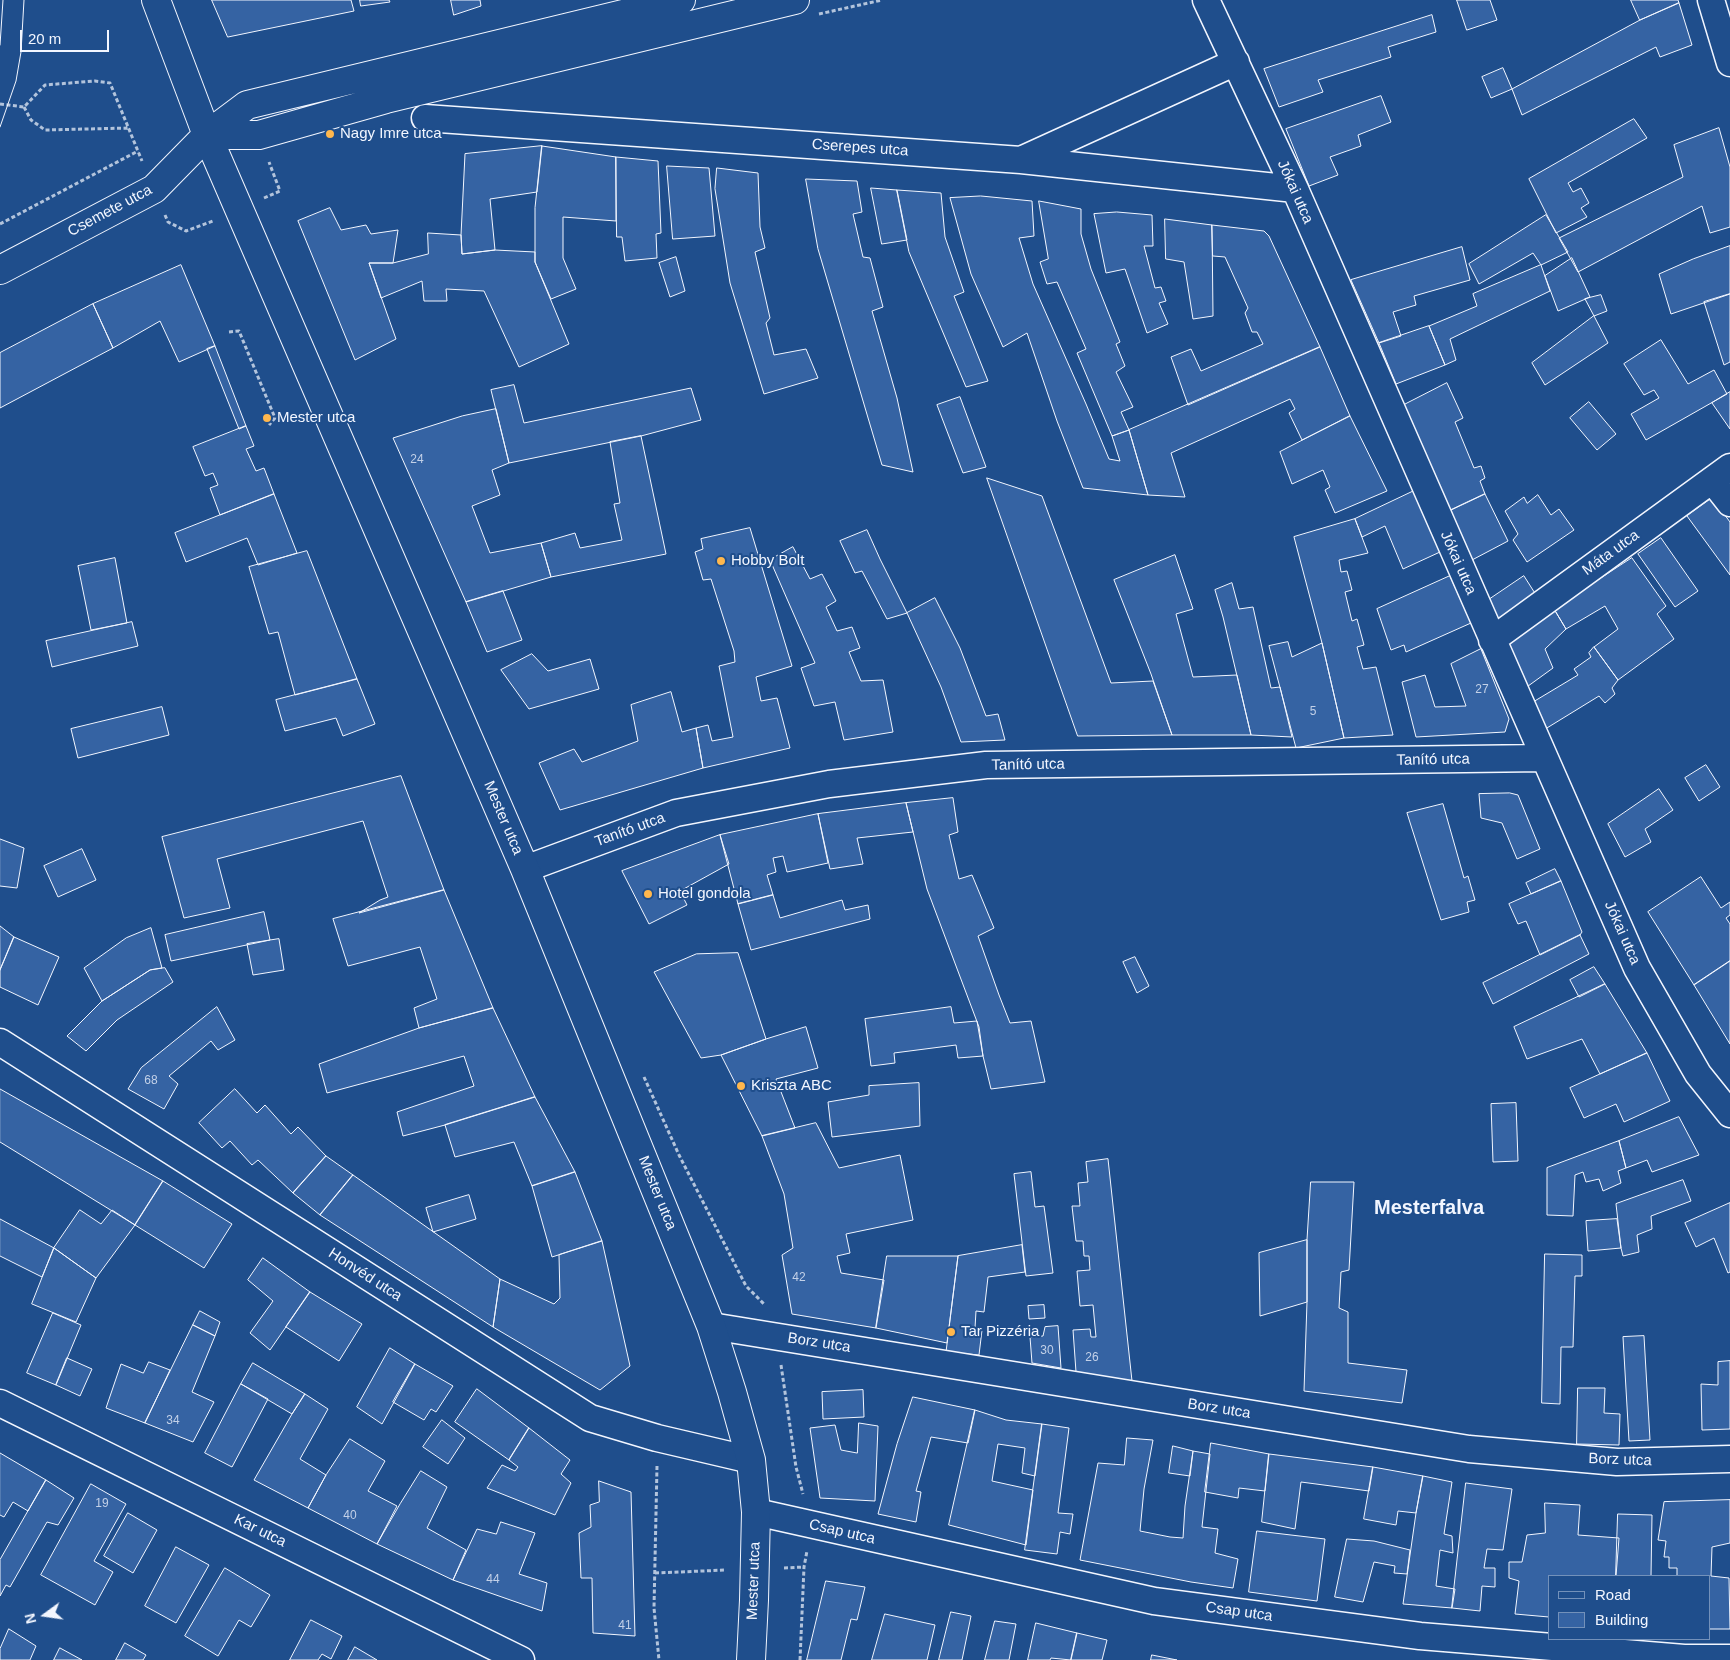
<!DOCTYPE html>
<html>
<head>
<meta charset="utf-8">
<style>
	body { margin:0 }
	#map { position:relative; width:1730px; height:1660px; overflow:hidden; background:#1f4e8c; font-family:Arial,sans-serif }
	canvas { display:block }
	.legend { position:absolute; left:1548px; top:1575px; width:162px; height:65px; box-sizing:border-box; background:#1f4e8c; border:1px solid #7391ba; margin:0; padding:6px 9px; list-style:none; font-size:15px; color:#f2f6ff }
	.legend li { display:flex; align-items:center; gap:10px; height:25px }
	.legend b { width:25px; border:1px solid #7391ba }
	.north { position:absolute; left:20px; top:1590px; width:50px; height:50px; -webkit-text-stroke:4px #1f4e8c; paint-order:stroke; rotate:256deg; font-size:14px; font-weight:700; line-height:20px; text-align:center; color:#f2f6ff }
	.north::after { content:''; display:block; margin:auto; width:18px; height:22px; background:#f2f6ff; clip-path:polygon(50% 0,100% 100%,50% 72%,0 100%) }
	.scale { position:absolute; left:20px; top:30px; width:89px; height:22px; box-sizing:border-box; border:2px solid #f2f6ff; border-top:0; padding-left:6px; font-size:15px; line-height:18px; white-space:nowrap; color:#f2f6ff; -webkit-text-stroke:4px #1f4e8c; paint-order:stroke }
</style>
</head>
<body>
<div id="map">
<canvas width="1730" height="1660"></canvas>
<ul class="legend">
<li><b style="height:6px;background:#1f4e8c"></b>Road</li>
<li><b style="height:14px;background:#3563a3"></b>Building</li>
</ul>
<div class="north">N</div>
<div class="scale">20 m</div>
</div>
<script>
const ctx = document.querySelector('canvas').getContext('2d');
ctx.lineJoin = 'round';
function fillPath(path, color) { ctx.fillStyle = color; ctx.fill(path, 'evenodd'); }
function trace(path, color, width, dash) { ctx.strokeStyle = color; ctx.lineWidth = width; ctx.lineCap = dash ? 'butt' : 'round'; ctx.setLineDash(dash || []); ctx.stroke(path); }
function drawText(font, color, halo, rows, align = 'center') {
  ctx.font = font + ' Arial,sans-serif'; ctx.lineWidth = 4; ctx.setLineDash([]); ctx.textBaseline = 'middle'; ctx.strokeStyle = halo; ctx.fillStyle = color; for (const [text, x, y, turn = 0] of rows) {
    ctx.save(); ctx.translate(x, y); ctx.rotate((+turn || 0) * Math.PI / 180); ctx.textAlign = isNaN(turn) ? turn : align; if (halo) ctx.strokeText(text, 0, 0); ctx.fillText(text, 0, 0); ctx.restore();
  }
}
const building = new Path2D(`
	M212,0h139l3,11 -126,26z
	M360,0h29l1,2 -29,4z
	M451,0h29l1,6 -27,9z
	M1457,0h33l7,20 -30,10z
	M1631,0h47l1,3 -39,17z
	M1679,3l13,42 -32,12 -4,-10 -134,68 -10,-26 128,-69z
	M1432,15l4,17 -48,15 3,10 -73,23 5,12 -44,15 -15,-38z
	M1503,68l9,21 -21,9 -9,-21z
	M1381,96l10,26 -33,13 3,11 -31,11 8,18 -29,11 -23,-57z
	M1634,119l13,19 -79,45 5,9 8,-4 8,15 -8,5 6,9 -31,16 -27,-54z
	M1719,128l11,39v60l-20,6 -8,-27 -124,66 -19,-34 124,-61 -9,-32z
	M542,146l74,11v64l-53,-4v41l13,31 -25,10 -16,-37v-54z
	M542,146l-5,46 -47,7 5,51 -33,4 -1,-19 4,-81z
	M616,157l42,4 3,72 -5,1 1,24 -32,3 -3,-24h-5z
	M667,166l42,2 6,68 -42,3z
	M717,168l41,5 2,54 5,21 -10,4 15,66 -4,5 8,32 32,-6 12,29 -54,16 -34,-111 -15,-94z
	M806,179l51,2 5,31 -9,2 10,43 7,1 13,49 -11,4 25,87 16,74 -31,-7 -64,-216z
	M871,188l26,2 10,50 -25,4z
	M897,190l44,3 4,44 19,55 -10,4 34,85 -22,6 -57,-135z
	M981,196l51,5 2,35 -15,2 14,46 53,120 23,55 11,2 -8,-25 17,-6 19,65 -65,-7 -26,-67 -30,-88 -24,14 -32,-73 -21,-76z
	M1039,201l42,8v25l10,35 29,73 -4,2 9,22 -9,6 17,35 -12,5 8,18 -17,6 -35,-83 9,-4 -29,-67 -10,2 -7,-22 8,-3z
	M330,208l11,22 25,-5 5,9 27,-4 -5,33h-24l27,76 -41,21 -57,-139z
	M1117,212l35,3 1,31h-9l11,42 6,-1 5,14 -7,2 9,21 -21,9 -22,-64 -19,4 -12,-59z
	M1546,215l22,37 -27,13 -8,-12 -54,31 -10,-20z
	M1165,219l47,6 1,91 -20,3 -9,-57 -18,-3z
	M1212,225l52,6 5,5 51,111 -132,58 -17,-48 20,-8 10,22 62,-27 -6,-12h-5l-7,-19 3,-5 -23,-51 -12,-1z
	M428,233l33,2 1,19 33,-4 40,2v10l34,82 -50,23 -35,-76 -38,-2 1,12h-23l-2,-20 -41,17 -12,-35h24l35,-9z
	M1730,246v48l-59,20 -12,-40 34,-15z
	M1462,247l8,33 -56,16 2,9 -23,7 8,24 -22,7 -28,-63z
	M676,257l9,34 -15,6 -11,-34z
	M1572,258l18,39 -32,14 -13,-35z
	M181,265l34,81 -36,16 -19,-41 -47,27 -20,-44z
	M1541,265l9,26 -100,48 6,21 -11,5 -16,-39 48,-20 -4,-12z
	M1730,294v68l-6,3 -20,-63z
	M1601,295l6,16 -13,5 -9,-17z
	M93,304l20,44 -113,60v-55z
	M1594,316l14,27 -63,42 -13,-22z
	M1429,326l16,39 -49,19 -17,-41z
	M1661,340l27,44 26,-14 13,24 -81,46 -15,-26 28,-16 -5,-8 -10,5 -20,-31z
	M215,346l31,80 -7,3 -32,-80z
	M1320,347l30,69 -48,24 -13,-27 6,-4 -5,-10 -119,54 14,44 -37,-2 -19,-65z
	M1447,383l16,35 -8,4 19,46 7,-2 4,12 -5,3 5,13 -36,17 -45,-106z
	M514,385l10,38 167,-35 10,32 -60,16 -132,27 -18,-73z
	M1730,392v37l-18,-26z
	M960,397l26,70 -23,6 -26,-68z
	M1589,402l27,32 -19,16 -27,-32z
	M496,409l13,54 -17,7 8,25 -28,11 18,47 51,-10 10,34 -85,25 -73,-164 69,-22z
	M1350,416l37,75 -52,22 -10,-23 5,-3 -7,-17 -31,14 -12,-32z
	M246,426l8,20 -8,3 10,22 8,-3 10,26 -54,21 -10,-27 8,-3 -5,-12 -8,3 -12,-29z
	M641,436l25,118 -115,23 -10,-34 34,-10 5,15 42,-8 -8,-36 6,-1 -10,-61z
	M987,478l55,18 69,187 42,-2 19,54 -94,1z
	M1414,491l26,61 -37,17 -18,-43 -23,11 -7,-18z
	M274,494l23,59 -39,12 -11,-27 -61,24 -11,-29z
	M1485,494l23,47 -36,19 -23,-49z
	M1538,495l13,20 8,-6 15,21 -47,32 -14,-22 5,-6 -13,-23 19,-14 3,6z
	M1712,498l18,24v53l-43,-59z
	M1355,519l13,34 -29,7 2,12 6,-1 5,19 -7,2 7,29 5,-2 7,26 -7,2 6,22 13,-2 17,68 -49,3 -22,-95 -28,-106z
	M750,528l42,138 -36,11 5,24 16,-3 13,50 -87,20 -7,-40 12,-3 4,16 21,-4 -14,-71 16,-4 -1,-11 -23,-72 -8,1 -8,-28 8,-3 -2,-10z
	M867,530l13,29 27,54 -20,6 -25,-48 -7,2 -15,-32z
	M1661,538l37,53 -23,16 -37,-53z
	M793,547l17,32 12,-5 14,27 -10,6 11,24 15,-4 8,21 -11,4 12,29 22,-1 10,52 -49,8 -9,-38 -21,4 -13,-38 14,-5 -45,-103z
	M307,551l50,128 -62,16 -17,-63 -9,2 -20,-67z
	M1175,555l18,54 -17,5 17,63 44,-2 14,60h-79l-21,-61 -37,-94z
	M115,558l12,65 -36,7 -13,-64z
	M1632,558l34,48 -9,8 17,25 -56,41 -24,-33 24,-18 -13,-23 -39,23 -12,-20z
	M1450,576l21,47 -65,29 -2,-7 -13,5 -14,-41z
	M1524,576l14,22 -37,24 -14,-21z
	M1232,583l7,26 14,-2 18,81 9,-1 12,50 -41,-2 -28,-118 -8,-27z
	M503,591l19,49 -35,12 -21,-50z
	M935,598l25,50 26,68 12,-2 7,26 -44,2 -20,-55 -34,-74z
	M1554,609l12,20 -21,20 8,19 -29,21 -16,-45z
	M132,622l6,24 -86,21 -6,-26z
	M1288,642l4,15 30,-14 22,95 -48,10 -27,-102z
	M1594,647l24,33 -6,8 3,6 -10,9 -6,-7 -57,35 -14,-26 50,-30 -4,-6 17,-12 -2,-4z
	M1481,649l28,70 -4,13 -89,5 -14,-55 23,-7 10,32 31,-1 -15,-42z
	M532,654l16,17 42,-12 9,30 -70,20 -28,-39z
	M357,679l18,45 -32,12 -7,-18 -51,13 -9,-31z
	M671,692l11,40 14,-4 7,40 -143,42 -21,-47 35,-14 8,13 56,-21 -7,-36z
	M162,707l7,28 -91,23 -7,-29z
	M1706,765l14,22 -21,14 -14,-23z
	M401,776l43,114 -85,23 21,-13 8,-3 -25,-76 -146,38 13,49 -46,10 -22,-81z
	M1659,789l14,21 -28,19 6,13 -26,15 -17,-33z
	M1510,793l8,2 22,54 -23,10 -15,-36 -21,-5 -2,-24z
	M953,798l5,34 -9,3 10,44 13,-4 22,53 -16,8 21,59 11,28 21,-2 14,61 -54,7 -8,-33 -4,-29 -52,-138 -21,-86z
	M906,803l7,29 -56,6 6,26 -33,5 -12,-55z
	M1443,804l21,74 4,-2 7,24 -8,2 2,10 -28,8 -34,-107z
	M818,814l10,49 -41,9 -4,-16 -10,2 3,14 -9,3 6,20 -35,9 -18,-69z
	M720,835l9,29 -49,27 7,14 -38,19 -27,-53z
	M0,839l24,9 -7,40 -17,-2z
	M82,849l14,31 -38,17 -14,-31z
	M1555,869l6,12 -30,13 -5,-11z
	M1701,877l20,31 9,-6v13l-4,3 4,6v37l-36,24 -46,-73z
	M1561,881l21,51 -2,3 -40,20 -14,-34 -8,3 -9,-20z
	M444,890l49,118 -74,20 -5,-20 23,-9 -17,-52 -72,19 -15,-47z
	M773,895l7,23 62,-18 3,10 23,-5 2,14 -119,31 -13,-46z
	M264,912l6,28 -99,21 -6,-26z
	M0,926l14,11 -14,33z
	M151,928l11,40 -12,2 -48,31 -18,-33 42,-30z
	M1580,935l9,19 -96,50 -10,-21z
	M14,937l45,20 -21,48 -38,-18v-17z
	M279,939l5,31 -31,5 -6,-31z
	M738,953l28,86 -45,16 -20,3 -47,-86 42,-18z
	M1135,957l14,29 -12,7 -14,-31z
	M1730,961v83l-36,-59z
	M1594,967l11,17 -26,13 -9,-17z
	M165,968l8,14 -56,38 -31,31 -19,-15 35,-35 48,-31z
	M1605,984l42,69 -47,21 -18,-35 -55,20 -13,-32z
	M217,1007l18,33 -17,10 -7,-9 -42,35 9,8 -14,25 -36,-20 13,-21z
	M951,1007l3,16 23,-2 6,35 -25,2 -2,-13 -62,8 1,10 -24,3 -6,-47z
	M493,1008l42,89 -90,28 -42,11 -6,-24 77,-26 -10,-30 -137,37 -8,-29 100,-36z
	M806,1027l12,41 -42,11 19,49 -33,8 -41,-81 45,-16z
	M1647,1053l23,48 -46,21 -8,-18 -32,14 -14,-30z
	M919,1083l1,43 -88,11 -4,-35 41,-7v-9z
	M0,1089l163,92 -28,44 -135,-83z
	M235,1089l22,24 8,-8 26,29 7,-7 28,29 -33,37 -35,-33 -6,5 -22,-24 -8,7 -23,-25z
	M535,1097l40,75 -43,14 -18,-44 -59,15 -10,-32z
	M1516,1103l2,58 -25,1 -2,-58z
	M1679,1117l20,38 -47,17 -5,-12 -21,8 -7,-27z
	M816,1123l23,45 61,-13 13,65 -67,14 4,19 -13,3 4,17 43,7 -8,48 -84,-14 -10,-59 11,-7 -9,-54 -22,-58z
	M1619,1141l7,27 -8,3 3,12 -18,8 -4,-12 -13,3 -3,-10 -8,3 -2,41 -26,-1v-47z
	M326,1156l27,19 -33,40 -27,-22z
	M1108,1159l24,222 -56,-9 -3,-42 17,-1 1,8h5l-3,-32 -13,1 -3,-35 13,-1 -1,-14h-5l-1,-15h-7l-4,-35h8l-2,-23 10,-1 -2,-20z
	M575,1172l27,69 -50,16 -20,-71z
	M1031,1172l4,35 9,-1 9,67 -27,3 -12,-102z
	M353,1175l147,104 -7,48 -173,-112z
	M1683,1180l8,21 -40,15 1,13 -15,6 2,17 -16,4 -2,-8 -5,-44z
	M163,1181l69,43 -28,44 -69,-43z
	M1311,1182h43l-5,88 -8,2 -2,36 9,4v51l59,7 -5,33 -98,-12 3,-89v-62z
	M469,1195l7,24 -43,13 -7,-24z
	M1730,1203v69l-2,1 -14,-35 -18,9 -11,-24z
	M80,1210l21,14 11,-14 23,15 -39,53 -42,-30z
	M0,1219l54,29 -12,29 -42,-21z
	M1617,1219l4,29 -33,3 -2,-30z
	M1307,1240v62l-47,14 -1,-63z
	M602,1241l28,125 -30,24 -107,-63 7,-48 54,25 6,-6 -1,-43z
	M1022,1245l3,27 -37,5 -4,35 -8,-1 -1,17 7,2 -3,25 -33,-3 12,-96z
	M54,1248l42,30 -20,44 -44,-18z
	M1545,1254l37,1v21h-7l-2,71h-12l-1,57 -18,-1z
	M887,1256h71l-11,87 -71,-15z
	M263,1258l47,34 -40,58 -20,-17 23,-32 -25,-21z
	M310,1292l52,32 -23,37 -53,-34z
	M1044,1305l1,13 -16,1 -1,-13z
	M200,1311l20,11 -5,14 -22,-11z
	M53,1313l28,12 -25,60 -29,-12z
	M193,1325l22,11 -23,56 22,10 -21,40 -48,-19z
	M1058,1326l3,42 -29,-5 -2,-26 13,-1 2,-9z
	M1644,1336l6,104 -21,1 -6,-104z
	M390,1348l25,16 -33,60 -25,-17z
	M67,1358l25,11 -12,27 -24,-11z
	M1730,1361v68l-28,1 -1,-46 17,1v-23z
	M149,1362l21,8 -25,53 -39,-15 15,-44 22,9z
	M253,1363l52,31 -13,20 -51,-30z
	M415,1364l38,22 -17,26 -5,-3 -7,11 -31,-18z
	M241,1384l27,15 -36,68 -27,-14z
	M1578,1388h27l-1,25 16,1 -1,31 -42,-1z
	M477,1389l52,39 -20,32 -54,-38z
	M863,1390l1,27 -41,2 -1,-27z
	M305,1394l23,15 -28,50 26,16 -18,33 -54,-28 38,-66z
	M913,1397l62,13 -7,33 -37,-6 -15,54 5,1 -5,30 -38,-8 19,-70z
	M975,1410l31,10 36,4 -7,52 -13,-3 3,-25 -27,-4 -6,37 41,9 -7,55 -77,-20z
	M442,1420l23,18 -17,26 -25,-17z
	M859,1423l19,3 -3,75 -55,-3 -10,-70 25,-3 6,25 16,3z
	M1042,1424l27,4 -11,85 15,1 -3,20 -10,-2 -3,22 -32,-4z
	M529,1428l41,32 -9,14 10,9 -16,32 -68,-27 15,-23 13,6 3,-4 -9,-7z
	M1127,1438l26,2 -9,49 -4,42 30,6 13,1 2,-32 8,-55 17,3 -8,73 16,2 -3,24 23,6 -5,29 -42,-6 -111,-22 18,-97 26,2z
	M350,1439l35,22 -17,30 29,15 -20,38 -69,-36 18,-33z
	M1211,1443l58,11 -4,37 -26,-3 -1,10 -33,-6z
	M1173,1446l20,5 -3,25 -21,-3z
	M0,1453l46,27 -18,31 -15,-9 -9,15 -4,-2z
	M1269,1454l104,13 -4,24 -68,-9 -6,47 -33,-7z
	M1373,1467l50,9 -7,37 -18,-2 -2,14 -32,-6z
	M421,1471l26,16 -20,41 39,22 -13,30 -76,-36 23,-40z
	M1423,1476l29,6 -8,52 8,2 1,17 -13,-3 -4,36 19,3 -3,19 -49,-4 13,-91z
	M46,1480l28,18 -16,27 -11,-3 -37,65 -4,-2 -6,11v-36z
	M599,1481l32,11 4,144 -42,-3 -1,-55h-11l-2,-45 12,-6 -1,-22 9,-3z
	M1466,1483l46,6 -9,61 -16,-1 -3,19h11v19l-13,-1 -2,25 -28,-3z
	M91,1484l35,20 -32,57 19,11 -18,33 -54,-30z
	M1730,1500v43l-18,4 -1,29 18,2 1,51h-21v-53h-32v-8h-8v-11h-5l2,-16 -8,-1 6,-38z
	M1545,1503l35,2 -2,30 41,3 -3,38h-67v41l-34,-3 4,-33 -10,-3v-16h13l5,-27 18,-2z
	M128,1513l29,17 -24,43 -29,-17z
	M1618,1514l34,1 -1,61h-35z
	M501,1522l34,11 -16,41 28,9 -5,28 -89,-31 24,-51 19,5z
	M1257,1531l68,8 -8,62 -68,-9z
	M1347,1539l27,2 36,9 -3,24 -13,-1 1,-7 -21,-4 -11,40 -28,-5z
	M176,1547l33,18 -33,58 -31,-17z
	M225,1568l45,27 -19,32 -12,-7 -21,36 -33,-20z
	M826,1581l39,6 -8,33 -6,-1 -10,41h-34z
	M951,1612l20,4 -9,44h-23z
	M885,1614l50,11 -8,35h-55z
	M311,1620l31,16 -11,23 -9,-5 -4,6h-28z
	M995,1621l21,3 -7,36h-24z
	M1036,1623l41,10 -6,27 -20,-2 -1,2h-22z
	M9,1629l27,17 -6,14h-30v-11z
	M1077,1633l30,7 -5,20h-31z
	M125,1643l21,12 -3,5h-27z
	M355,1647l22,13h-29z
	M60,1648l22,12h-28z
	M1152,1655l25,5h-26z`);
fillPath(building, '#3563a3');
trace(building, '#f2f6ff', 1);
const street = new Path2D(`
	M1206,0l89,189 342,779 61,106 32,40
	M1711,0l19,63
	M425,118l596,42 274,29
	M1023,159l213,-97
	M1712,480l18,23
	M1492,640l238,-173
	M525,869l151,-56 153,-29 157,-19 558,-7
	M0,1042l590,376 67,20 94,22
	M711,1326l758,123 148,13 113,-3
	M0,1403l521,257
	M756,1512l398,89 266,35 264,22h46`);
const secondary = new Path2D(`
	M156,0l51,135 318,734 186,457 21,66 19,68 5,52 -2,88 -3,60
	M207,135h52l127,-36 409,-99
	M0,270l154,-81 53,-54 40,-30 434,-105`);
trace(street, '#f2f6ff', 29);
trace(secondary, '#f2f6ff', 30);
trace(new Path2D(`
	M819,14l63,-14
	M0,104l24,3 21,-22 50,-4 15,2 32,78
	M24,107l7,13 14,10 84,-2
	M264,198l16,-7 -11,-29
	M165,215l3,7 18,9 27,-10
	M0,224l138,-73
	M229,332l10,-1 36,87 -6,7
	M644,1077l35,78 67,131 19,19
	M781,1365l15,102 7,27
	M657,1466l-3,142 5,52
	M784,1568l20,-1
	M655,1573l71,-3
	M800,1660l4,-93 3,-16`), '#b3c4dc', 3, [4, 2.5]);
trace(street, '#1f4e8c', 26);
trace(secondary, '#1f4e8c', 28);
trace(new Path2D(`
	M0,45l3,-45
	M0,127l16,-46 5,-29 3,-52`), '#f2f6ff', 1);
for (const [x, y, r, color] of [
	[330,134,5,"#ffb74d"],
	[267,418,5,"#ffb74d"],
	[721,561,5,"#ffb74d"],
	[648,894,5,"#ffb74d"],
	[741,1086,5,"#ffb74d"],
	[951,1332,5,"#ffb74d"]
]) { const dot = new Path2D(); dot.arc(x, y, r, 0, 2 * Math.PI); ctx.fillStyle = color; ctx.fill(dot); trace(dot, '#1f4e8c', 2); }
drawText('12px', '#c3d1e8', null, [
	["24",417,460],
	["27",1482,690],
	["5",1313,712],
	["68",151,1081],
	["42",799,1278],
	["30",1047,1351],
	["26",1092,1358],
	["34",173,1421],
	["19",102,1504],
	["40",350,1516],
	["44",493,1580],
	["41",625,1626]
]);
drawText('15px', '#f2f6ff', '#1f4e8c', [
	["Nagy Imre utca",340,134],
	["Mester utca",277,418],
	["Hobby Bolt",731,561],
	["Hotel gondola",658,894],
	["Kriszta ABC",751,1086],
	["Tar Pizzéria",961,1332]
], 'left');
drawText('15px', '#f2f6ff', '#1f4e8c', [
	["Cserepes utca",860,148,4],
	["Jókai utca",1295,192,66],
	["Csemete utca",110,211,-28],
	["Máta utca",1611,553,-36],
	["Jókai utca",1458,563,66],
	["Tanító utca",1433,760,-1],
	["Tanító utca",1028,765,-1],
	["Mester utca",503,818,67],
	["Tanító utca",630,830,-20],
	["Jókai utca",1622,933,66],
	["Mester utca",657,1193,68],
	["Honvéd utca",365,1275,33],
	["Borz utca",819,1343,9],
	["Borz utca",1219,1409,9],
	["Borz utca",1620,1460,2],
	["Kar utca",260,1531,26],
	["Csap utca",842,1532,13],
	["Mester utca",754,1581,-88],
	["Csap utca",1239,1612,8]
]);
drawText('bold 20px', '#f2f6ff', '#1f4e8c', [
	["Mesterfalva",1429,1208]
]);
</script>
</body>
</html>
